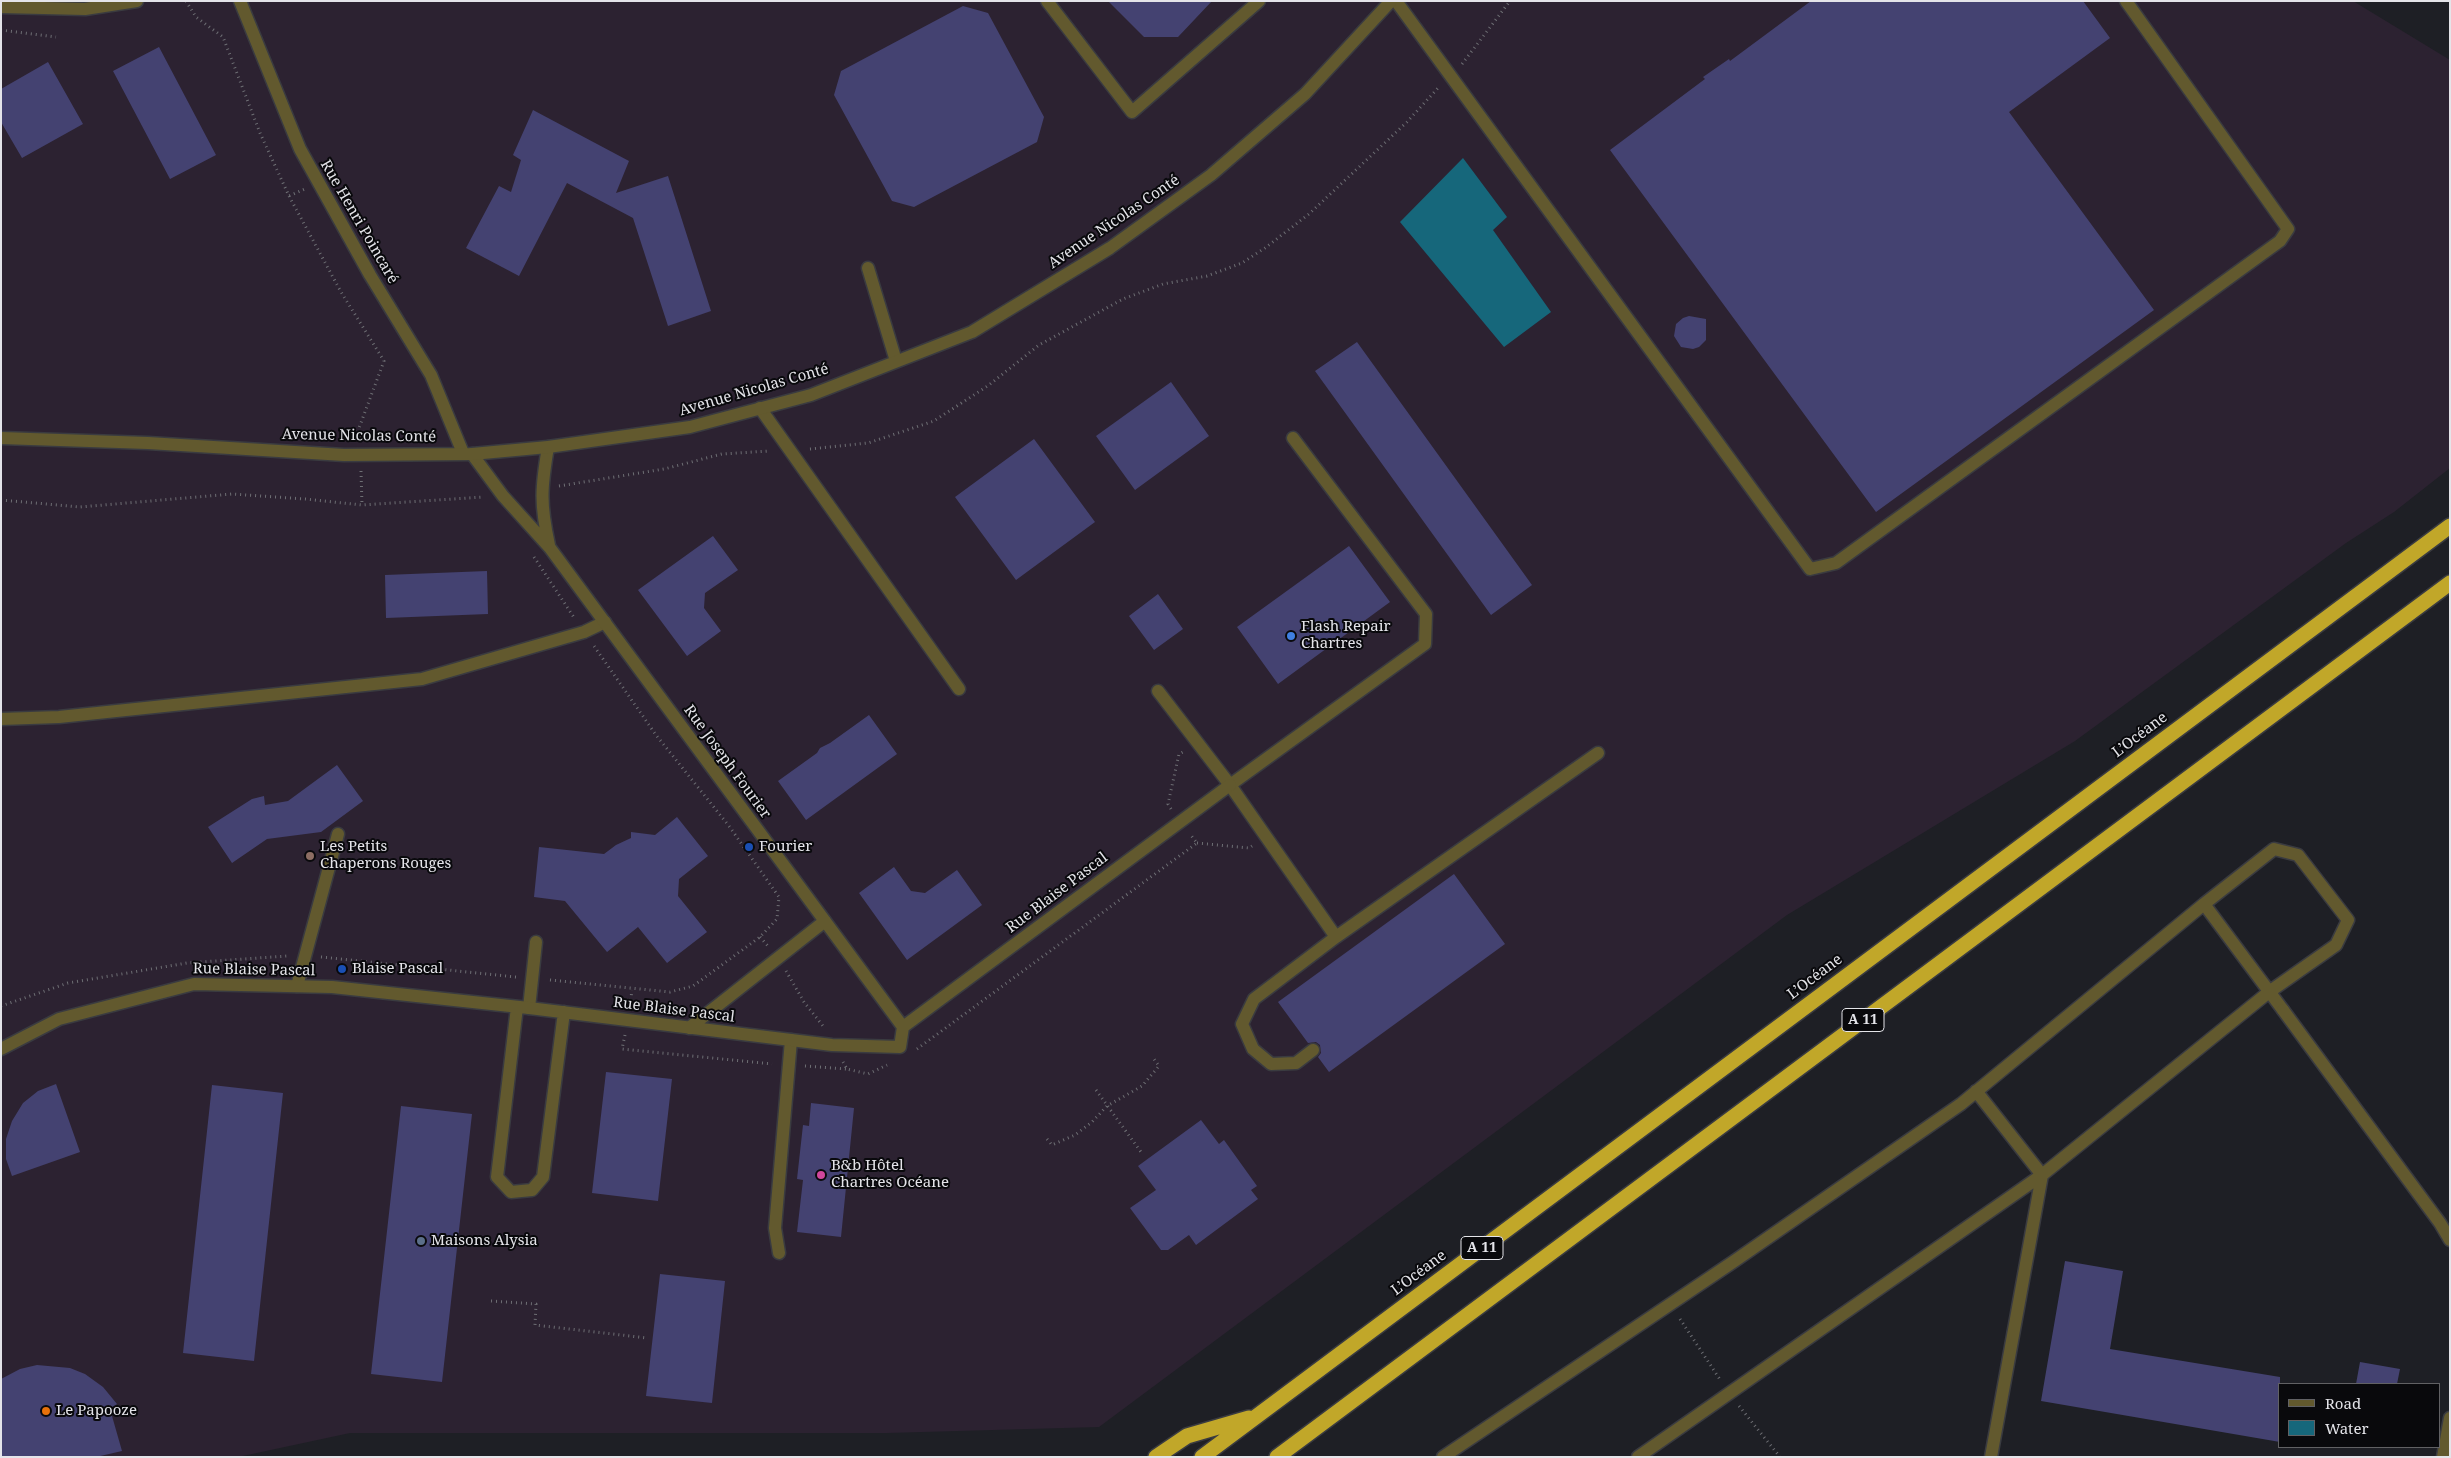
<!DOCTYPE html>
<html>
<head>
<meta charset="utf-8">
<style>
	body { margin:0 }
	#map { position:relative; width:2451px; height:1458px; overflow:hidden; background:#1e1f25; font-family:"Noto Serif",serif }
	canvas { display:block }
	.frame { position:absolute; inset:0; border:2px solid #e4e4e9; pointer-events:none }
	.legend { position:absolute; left:2278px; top:1383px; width:162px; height:65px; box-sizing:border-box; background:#09090c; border:1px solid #616164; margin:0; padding:6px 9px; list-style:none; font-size:15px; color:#e4e4e9 }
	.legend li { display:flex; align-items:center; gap:10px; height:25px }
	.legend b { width:25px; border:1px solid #616164 }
</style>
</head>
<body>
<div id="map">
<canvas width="2451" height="1458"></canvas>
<div class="frame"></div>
<ul class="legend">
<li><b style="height:6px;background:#62592e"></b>Road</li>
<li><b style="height:14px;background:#16677b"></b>Water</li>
</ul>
</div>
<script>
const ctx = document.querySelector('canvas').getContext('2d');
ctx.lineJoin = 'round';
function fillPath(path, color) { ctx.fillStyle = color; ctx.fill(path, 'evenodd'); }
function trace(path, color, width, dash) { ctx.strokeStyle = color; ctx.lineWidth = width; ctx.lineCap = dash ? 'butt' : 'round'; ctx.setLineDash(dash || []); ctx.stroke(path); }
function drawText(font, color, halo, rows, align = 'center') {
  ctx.font = font + ' "Noto Serif",serif'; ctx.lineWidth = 4; ctx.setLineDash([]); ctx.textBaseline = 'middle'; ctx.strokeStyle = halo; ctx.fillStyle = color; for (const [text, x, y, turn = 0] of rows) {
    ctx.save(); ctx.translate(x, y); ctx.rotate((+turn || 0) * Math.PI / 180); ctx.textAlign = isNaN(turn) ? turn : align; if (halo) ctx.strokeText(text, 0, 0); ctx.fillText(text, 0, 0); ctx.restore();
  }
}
fillPath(new Path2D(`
	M1,1h2352l97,59v408l-56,44 -48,31 -271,198 -288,174 -688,512 -212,6h-537l-112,24h-237z`), '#2c2231');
fillPath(new Path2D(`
	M1463,158l44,59 -14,13 58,82 -47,35 -104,-125z`), '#16677b');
fillPath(new Path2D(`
	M1108,1h104l-34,36h-34z
	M1811,1h272l27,37 -101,74 145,198 -278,202 -266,-362 95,-71 -2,-2 26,-18 1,2z
	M963,6l25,7 56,104 -7,25 -123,65 -22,-6 -58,-106 7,-24z
	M159,47l57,108 -46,24 -57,-108z
	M48,62l35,62 -61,34 -21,-36v-33z
	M533,110l96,51 -13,32 52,-17 43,135 -43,15 -35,-108 -66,-35 -48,93 -53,-28 33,-62 12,6 10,-32 -8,-5z
	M1689,316l17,3v21l-7,7 -6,2 -12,-2 -7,-11 2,-12 7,-6z
	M1357,342l175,243 -41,30 -176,-244z
	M1171,382l38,54 -74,54 -39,-54z
	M1034,439l61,83 -79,58 -61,-83z
	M713,536l25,34 -33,23 -1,15 17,23 -34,25 -49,-66z
	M1349,546l41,56 -112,82 -41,-57z
	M487,571l1,43 -102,4 -1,-43z
	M1158,594l25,35 -29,21 -25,-34z
	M869,715l28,39 -91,66 -28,-39 39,-28 3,-5 10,-5z
	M337,765l26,36 -42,31 -54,7 -35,24 -24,-36 44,-28 12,-3 1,9 23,-4z
	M677,817l31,39 -29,23 -1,17 29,36 -40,31 -29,-36 -31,25 -42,-51 -31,-4 5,-50 65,7 12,-9 15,-7v-6l24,3z
	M894,867l17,24 14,2 32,-23 25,35 -75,55 -48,-67z
	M1454,874l51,70 -176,128 -11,-15 3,-4 -1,-8 -4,-3 -8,1 -30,-41z
	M606,1072l66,7 -14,122 -66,-8z
	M56,1084l24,68 -68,24 -6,-17v-20l6,-18 11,-18 15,-12z
	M212,1085l71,8 -29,268 -71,-8z
	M811,1103l43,5 -13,129 -44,-5 6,-52 -6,-1 6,-54 6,1z
	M401,1106l71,8 -30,268 -71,-8z
	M1201,1120l18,24 5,-4 33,46 -6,4 7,9 -62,46 -7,-10 -21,15h-7l-31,-42 26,-18 -18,-24z
	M2065,1261l58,10 -13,78 170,28v65l-239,-41z
	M660,1274l65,7 -13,122 -66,-7z
	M2360,1362l40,7 -3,15h-41z
	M37,1365l33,3 15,6 18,13 14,17 -7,5 12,42 -26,6h-95v-78l19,-10z`), '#444271');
const service = new Path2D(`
	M1047,1l85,111 127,-111
	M1396,1l414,568 26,-6 444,-322 8,-12 -162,-228
	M868,268l28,93
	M760,408l199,281
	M1158,691l72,94 106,152
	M1,719l58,-2 363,-38 162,-47 21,-10
	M1230,785l195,-141 1,-30 -133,-176
	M297,986l41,-152
	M529,1008l7,-66
	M1313,1050l-17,13 -25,1 -18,-15 -11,-25 12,-25 82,-62 262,-184
	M1976,1091l66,84 -51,282
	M779,1253l-4,-25 16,-188
	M1443,1457l290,-195 228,-158 243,-200 79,106
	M1638,1457l404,-282 227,-183 67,-47 12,-25 -50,-65 -24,-6 -70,55`);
const minor = new Path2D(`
	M240,1l60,148 70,126 61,100 32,78
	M1,7l84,2 52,-8
	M548,447c-7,41 -8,57 1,98
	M517,1007l-20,170 14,15 21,-2 11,-13 21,-165
	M2283,1010l157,213 10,17
	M903,1027l327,-242
	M689,1028l136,-107
	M1,1049l58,-30 135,-35 138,3 197,21 303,37 68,2 3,-20 -353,-479 -47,-52 -31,-42
	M2443,1457l7,-39`);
const tertiary = new Path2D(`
	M1,438l147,5 196,12 128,-1 76,-7 142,-20 121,-32 161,-63 138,-84 101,-73 94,-81 86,-93`);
const motorway = new Path2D(`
	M1156,1457l31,-21 62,-18
	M1202,1457l1248,-931
	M1277,1457l1173,-874`);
trace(service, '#3a3b40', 15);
trace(minor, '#3a3b40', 15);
trace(tertiary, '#3a3b40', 15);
trace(motorway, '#3a3b40', 18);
trace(new Path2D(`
	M186,1l10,16 27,20 37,96 29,63 16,-7
	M1,30l55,7
	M1462,64l48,-63
	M289,196l52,96 43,69 -25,67v9
	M810,449l58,-6 66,-22 55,-36 50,-40 84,-46 40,-15 44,-8 35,-13 23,-15 44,-34 98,-92 31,-34
	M361,471l1,34
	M559,486l105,-17 58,-15 47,-3
	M1,500l79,7 152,-13 73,5 57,6 121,-8
	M534,557l41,62
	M1171,809l-3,-5 11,-50 4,-2
	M1197,843l52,5 3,-2
	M760,937l8,9
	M321,957l195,20
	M786,971l18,31 19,24
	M550,980l120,12 23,-6 67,-49 17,-18 2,-22 -50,-71 -73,-91 -62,-89
	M630,1005l2,-15
	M1,1006l67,-23 119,-20 100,-7
	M625,1035l-3,14 150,15
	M917,1049l280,-206 -7,-9
	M843,1062l4,7 21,5 19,-9
	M805,1066l41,3
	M1096,1090l45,62
	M1047,1139l5,6 23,-10 17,-13 15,-16 35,-20 17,-20 -5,-7
	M491,1301l45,3 -1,21 112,13
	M1680,1319l41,62
	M1739,1406l41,51`), '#6e6f74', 3, [1, 4]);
trace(service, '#62592e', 12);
trace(minor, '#62592e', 12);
trace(tertiary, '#62592e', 12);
trace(motorway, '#c1a729', 15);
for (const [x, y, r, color] of [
	[1291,636,5,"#3f7fe0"],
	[749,847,5,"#1a4fb4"],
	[310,856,5,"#8d6e63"],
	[342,969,5,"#1a4fb4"],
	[821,1175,5,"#d1479c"],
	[421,1241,5,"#5c6f8a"],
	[46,1411,5,"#e8710a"]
]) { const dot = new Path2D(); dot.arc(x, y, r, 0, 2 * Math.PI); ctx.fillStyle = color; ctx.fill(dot); trace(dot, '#09090c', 2); }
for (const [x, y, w] of [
	[1863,1020,42],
	[1482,1248,42]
]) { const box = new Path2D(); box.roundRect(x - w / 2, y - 11.5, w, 23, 4); ctx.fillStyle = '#09090c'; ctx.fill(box); trace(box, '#e4e4e9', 1); }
drawText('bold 14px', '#e4e4e9', null, [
	["A 11",1863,1020],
	["A 11",1482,1248]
]);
drawText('15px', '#e4e4e9', '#09090c', [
	["Rue Henri Poincaré",359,222,60],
	["Avenue Nicolas Conté",1114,222,-34],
	["Avenue Nicolas Conté",754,390,-16],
	["Avenue Nicolas Conté",359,436,1],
	["L’Océane",2140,735,-37],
	["Rue Joseph Fourier",727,762,54],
	["Rue Blaise Pascal",1057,893,-37],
	["Rue Blaise Pascal",254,970,1],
	["L’Océane",1815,977,-37],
	["Rue Blaise Pascal",674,1010,7],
	["L’Océane",1419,1273,-37]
]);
drawText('15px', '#e4e4e9', '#09090c', [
	["Flash Repair",1301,627],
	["Chartres",1301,644],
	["Les Petits",320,847],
	["Chaperons Rouges",320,864],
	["Fourier",759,847],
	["Blaise Pascal",352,969],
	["B&b Hôtel",831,1166],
	["Chartres Océane",831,1183],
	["Maisons Alysia",431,1241],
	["Le Papooze",56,1411]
], 'left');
</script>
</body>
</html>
